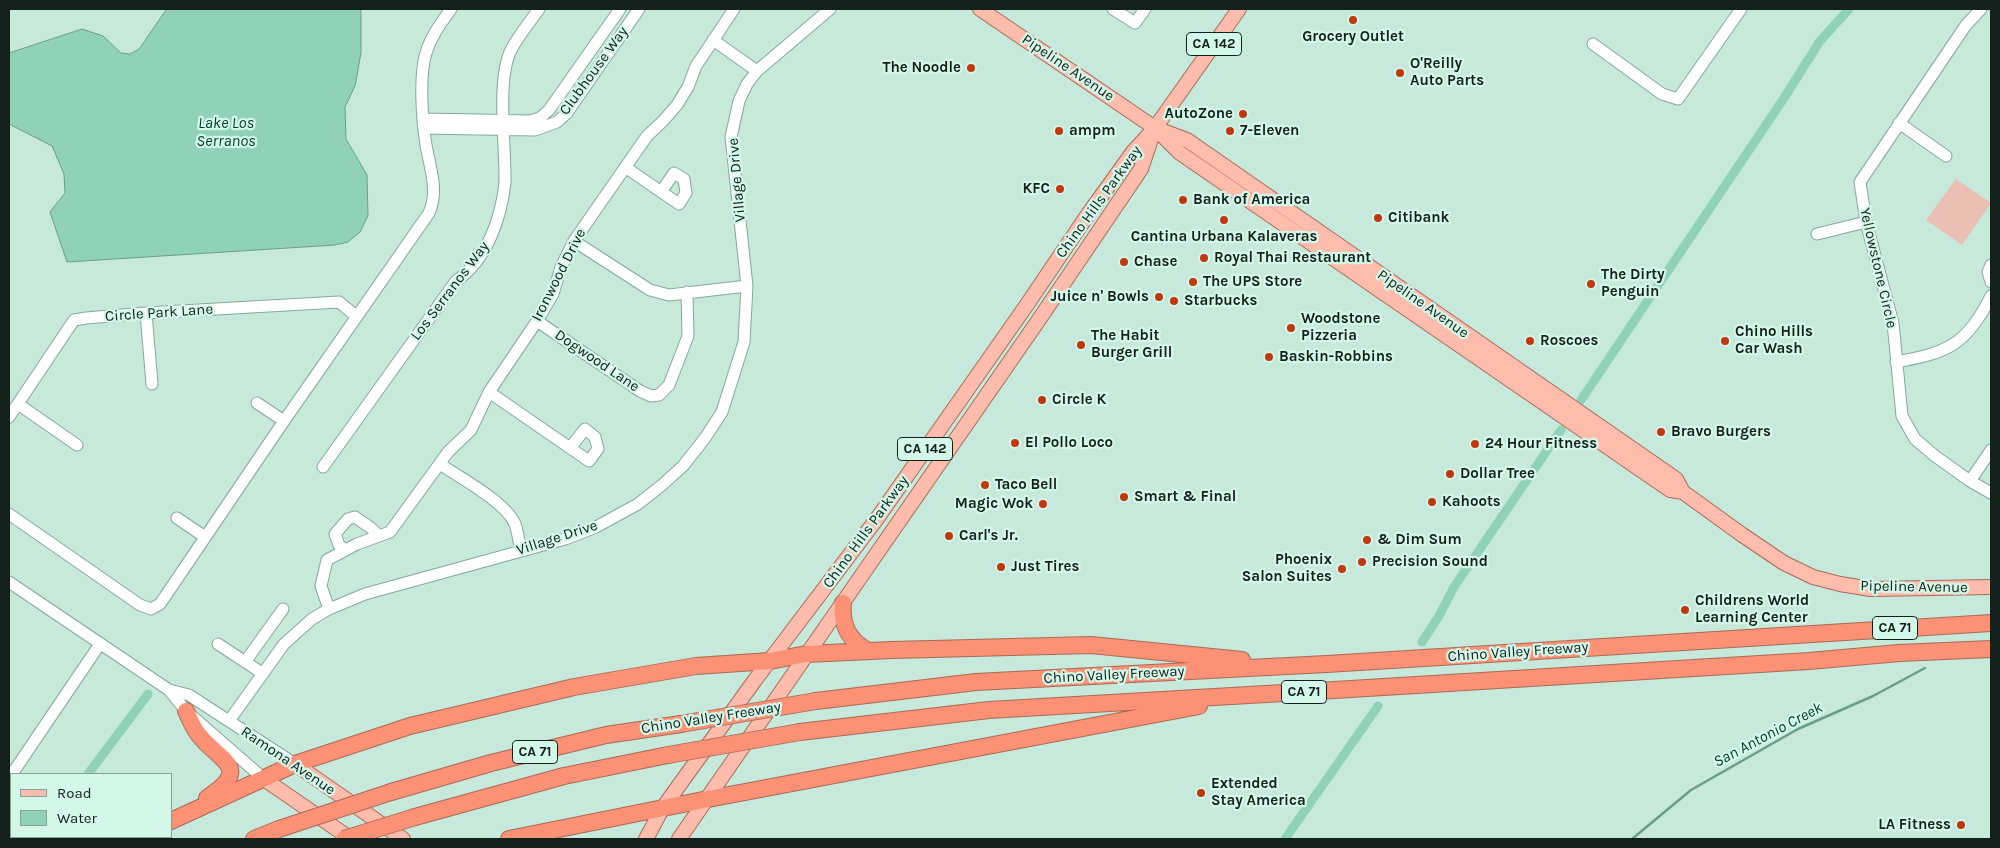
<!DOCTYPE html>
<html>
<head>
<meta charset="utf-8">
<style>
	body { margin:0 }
	#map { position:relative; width:2000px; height:848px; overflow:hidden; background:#c6e9db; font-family:Karla,sans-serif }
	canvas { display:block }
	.frame { position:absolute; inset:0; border:10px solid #13201b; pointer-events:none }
	.legend { position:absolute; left:10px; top:773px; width:162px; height:65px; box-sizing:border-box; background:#d3f7e8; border:1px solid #86a196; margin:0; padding:6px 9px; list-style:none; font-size:15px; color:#13201b }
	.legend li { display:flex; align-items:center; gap:10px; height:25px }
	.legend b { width:25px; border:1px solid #86a196 }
</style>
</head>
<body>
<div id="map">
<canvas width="2000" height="848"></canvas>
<div class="frame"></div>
<ul class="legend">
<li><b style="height:6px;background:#febdac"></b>Road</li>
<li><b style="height:14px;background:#8fd2b9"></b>Water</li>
</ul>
</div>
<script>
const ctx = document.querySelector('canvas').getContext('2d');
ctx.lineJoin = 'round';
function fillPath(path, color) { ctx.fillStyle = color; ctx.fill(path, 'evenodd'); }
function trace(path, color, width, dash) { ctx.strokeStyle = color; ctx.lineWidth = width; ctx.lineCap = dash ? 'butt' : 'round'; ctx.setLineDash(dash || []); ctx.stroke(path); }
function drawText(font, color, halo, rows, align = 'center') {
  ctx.font = font + ' Karla,sans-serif'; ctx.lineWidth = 4.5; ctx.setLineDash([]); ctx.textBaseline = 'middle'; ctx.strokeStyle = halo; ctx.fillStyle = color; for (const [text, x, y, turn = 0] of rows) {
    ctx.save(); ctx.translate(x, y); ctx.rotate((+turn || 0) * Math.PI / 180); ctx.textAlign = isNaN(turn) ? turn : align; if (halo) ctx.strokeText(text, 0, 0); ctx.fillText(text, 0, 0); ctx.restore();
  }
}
fillPath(new Path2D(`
	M1956,179l35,24 -29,42 -36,-25z`), '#eabfb4');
const water = new Path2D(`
	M167,9h194v44l-6,33 -10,21 1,32 21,36 1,41 -8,16 -12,10 -13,3 -268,17 -17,-50 15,-19 -1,-19 -12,-28 -43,-22v-71l73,-24 21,7 18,17 9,1 9,-5z`);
fillPath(water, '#8fd2b9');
trace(water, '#6a9d8a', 1);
trace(new Path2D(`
	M1632,839l59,-49 107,-61 75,-33 52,-28`), '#6a9d8a', 2.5);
trace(new Path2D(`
	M1581,400l203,-302 36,-57 29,-32
	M1422,642l17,-26 15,-29 107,-157
	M88,774l60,-80
	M40,839l2,-2
	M1285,839l93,-133`), '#8fd2b9', 9);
const minor = new Path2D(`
	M1113,9l22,14 10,-14
	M1981,9l-15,16 -106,157 6,40 27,101 9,93 13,23 20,17 35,25 21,12
	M713,40l44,31
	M1593,44l69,50 16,5 63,-90
	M424,119l106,2 10,-3 9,-8 71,-101
	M1899,123l47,33
	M424,128l111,2 22,-8 9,-8 73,-105
	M625,167l54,37 7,-11 -2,-14 -10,-6 -13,19
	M1817,234l49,-12
	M574,241l76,49 19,5 78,-9
	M1991,265l-3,7 3,10
	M146,313l6,71
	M537,321l103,70 11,5 8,-1 10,-10 19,-49 -1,-44
	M1896,362c51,-9 71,-17 95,-66
	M489,392l100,69 9,-12 -3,-12 -10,-8 -15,19
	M257,403l27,18
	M18,404l59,41
	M9,417l65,-97 12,-2 60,-5 193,-11 17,14
	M440,464c20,14 66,38 75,60 3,8 4,19 6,27
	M323,467l133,-186c31,-21 45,-63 49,-98 1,-35 -9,-103 6,-133 7,-14 19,-28 28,-41
	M1970,481l21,-31
	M9,514l131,91 11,4 9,-5 124,-183 145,-208c10,-22 1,-45 -3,-68 -4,-24 -7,-70 0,-92 5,-17 15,-30 25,-44
	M177,518l28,19
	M345,550l-6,-5 -4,-11 13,-15 7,-2 16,11 8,8
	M9,582l160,108 20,5 106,69
	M329,609l-8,-23 6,-26 30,-16 33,-12 58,-80 23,-22 18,-38 48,-71 16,-27 8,-27 13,-26 73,-105 16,-15 14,-16 11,-18 8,-21 38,-57
	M218,644l44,29
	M245,662l38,-53
	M169,690l17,21 78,68
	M229,721l55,-77 28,-25 17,-10 36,-15 200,-55 31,-12 42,-23 24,-19 21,-19 22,-28 17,-26 22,-70 3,-56 -16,-149 8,-36 8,-17 10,-13 73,-62
	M12,774l88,-130`);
const major = new Path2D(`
	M980,9l175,119 25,25 490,337 13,2
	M1155,128l32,12 489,339 7,13 58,42 43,29 29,14 27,7 31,5 120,-2
	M295,764l108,75
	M264,779l87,60
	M646,839l16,-30 93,-129 121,-160 150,-214 63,-93 44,-61 22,-24 84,-119
	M679,839l359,-518 103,-152 12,-36`);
const highway = new Path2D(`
	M843,603c-2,22 5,37 25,48
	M816,701l160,-19 351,-18 664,-41
	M186,711c4,8 7,17 13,24 20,26 55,32 8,63
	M800,732l189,-22 329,-19 491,-30 90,-8 92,-4
	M391,792l100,-29 115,-28 75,-11
	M415,817l149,-41 104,-21
	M171,821l124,-57 115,-38 164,-39 122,-21 74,-5 36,-7 86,-4 199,-5 151,15
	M132,839l5,-2
	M254,839l25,-10
	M509,839l199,-40 491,-93`);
trace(minor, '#86a89b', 13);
trace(major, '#ab6956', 16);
trace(highway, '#ab6956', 18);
trace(minor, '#fff', 11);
trace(major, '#febdac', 14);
trace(highway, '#fd9175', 16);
const highwayBridge = new Path2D(`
	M681,724l135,-23
	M668,755l132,-23
	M279,829l112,-37
	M344,839l71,-22`);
trace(highwayBridge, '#ab6956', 18, []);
trace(highwayBridge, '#fd9175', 16);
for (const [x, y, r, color] of [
	[1353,20,5,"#c1380f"],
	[971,68,5,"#c1380f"],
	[1400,73,5,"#c1380f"],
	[1243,114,5,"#c1380f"],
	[1059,131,5,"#c1380f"],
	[1230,131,5,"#c1380f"],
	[1060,189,5,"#c1380f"],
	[1183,200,5,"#c1380f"],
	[1378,218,5,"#c1380f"],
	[1224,220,5,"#c1380f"],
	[1204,258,5,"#c1380f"],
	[1124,262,5,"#c1380f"],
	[1193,282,5,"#c1380f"],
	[1591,284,5,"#c1380f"],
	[1159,297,5,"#c1380f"],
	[1174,301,5,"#c1380f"],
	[1291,328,5,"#c1380f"],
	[1530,341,5,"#c1380f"],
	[1725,341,5,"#c1380f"],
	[1081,345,5,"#c1380f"],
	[1269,357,5,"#c1380f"],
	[1042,400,5,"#c1380f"],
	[1661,432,5,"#c1380f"],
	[1015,443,5,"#c1380f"],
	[1475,444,5,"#c1380f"],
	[1450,474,5,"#c1380f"],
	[985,485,5,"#c1380f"],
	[1124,497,5,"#c1380f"],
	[1432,502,5,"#c1380f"],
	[1043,504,5,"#c1380f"],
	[949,536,5,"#c1380f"],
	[1367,540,5,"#c1380f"],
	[1362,562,5,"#c1380f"],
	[1001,567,5,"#c1380f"],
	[1342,569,5,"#c1380f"],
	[1685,610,5,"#c1380f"],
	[1201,793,5,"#c1380f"],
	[1961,825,5,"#c1380f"]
]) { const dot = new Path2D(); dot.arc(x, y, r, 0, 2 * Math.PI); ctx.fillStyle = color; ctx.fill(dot); trace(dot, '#d3f7e8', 2); }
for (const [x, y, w] of [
	[1214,44,55],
	[925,449,55],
	[1895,628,45],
	[1304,692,45],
	[535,752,45]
]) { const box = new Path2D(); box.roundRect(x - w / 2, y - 11.5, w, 23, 4); ctx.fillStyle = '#d3f7e8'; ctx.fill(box); trace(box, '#13201b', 1); }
drawText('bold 14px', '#13201b', null, [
	["CA 142",1214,44],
	["CA 142",925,449],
	["CA 71",1895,628],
	["CA 71",1304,692],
	["CA 71",535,752]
]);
drawText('bold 15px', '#13201b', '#d3f7e8', [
	["Grocery Outlet",1353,37,"center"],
	["O'Reilly",1410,64],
	["Auto Parts",1410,81],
	["The Noodle",961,68,"right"],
	["AutoZone",1233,114,"right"],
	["ampm",1069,131],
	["7-Eleven",1240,131],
	["KFC",1050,189,"right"],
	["Bank of America",1193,200],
	["Citibank",1388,218],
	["Cantina Urbana Kalaveras",1224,237,"center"],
	["Royal Thai Restaurant",1214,258],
	["Chase",1134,262],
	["The Dirty",1601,275],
	["Penguin",1601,292],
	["The UPS Store",1203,282],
	["Juice n' Bowls",1149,297,"right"],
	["Starbucks",1184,301],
	["Woodstone",1301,319],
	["Pizzeria",1301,336],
	["Chino Hills",1735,332],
	["Car Wash",1735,349],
	["The Habit",1091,336],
	["Burger Grill",1091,353],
	["Roscoes",1540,341],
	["Baskin-Robbins",1279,357],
	["Circle K",1052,400],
	["Bravo Burgers",1671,432],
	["El Pollo Loco",1025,443],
	["24 Hour Fitness",1485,444],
	["Dollar Tree",1460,474],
	["Taco Bell",995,485],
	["Smart & Final",1134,497],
	["Kahoots",1442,502],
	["Magic Wok",1033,504,"right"],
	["Carl's Jr.",959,536],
	["& Dim Sum",1377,540],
	["Phoenix",1332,560,"right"],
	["Salon Suites",1332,577,"right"],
	["Precision Sound",1372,562],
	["Just Tires",1011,567],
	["Childrens World",1695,601],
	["Learning Center",1695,618],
	["Extended",1211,784],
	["Stay America",1211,801],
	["LA Fitness",1951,825,"right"]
], 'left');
drawText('15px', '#13201b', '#d3f7e8', [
	["Pipeline Avenue",1068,68,34],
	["Clubhouse Way",594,71,-54],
	["Village Drive",737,180,-95],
	["Chino Hills Parkway",1099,202,-54],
	["Yellowstone Circle",1878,268,77],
	["Ironwood Drive",559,275,-63],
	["Los Serranos Way",450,291,-53],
	["Pipeline Avenue",1423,304,35],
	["Circle Park Lane",159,313,-4],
	["Dogwood Lane",597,361,34],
	["Chino Hills Parkway",866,532,-54],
	["Village Drive",557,538,-18],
	["Pipeline Avenue",1914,587,1],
	["Chino Valley Freeway",1518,652,-4],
	["Chino Valley Freeway",1114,675,-3],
	["Chino Valley Freeway",711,718,-9],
	["Ramona Avenue",288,761,34]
]);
drawText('italic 16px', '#003b2c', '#d3f7e8', [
	["Lake Los",226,123],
	["Serranos",226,141],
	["San Antonio Creek",1768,735,-28]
]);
</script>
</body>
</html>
